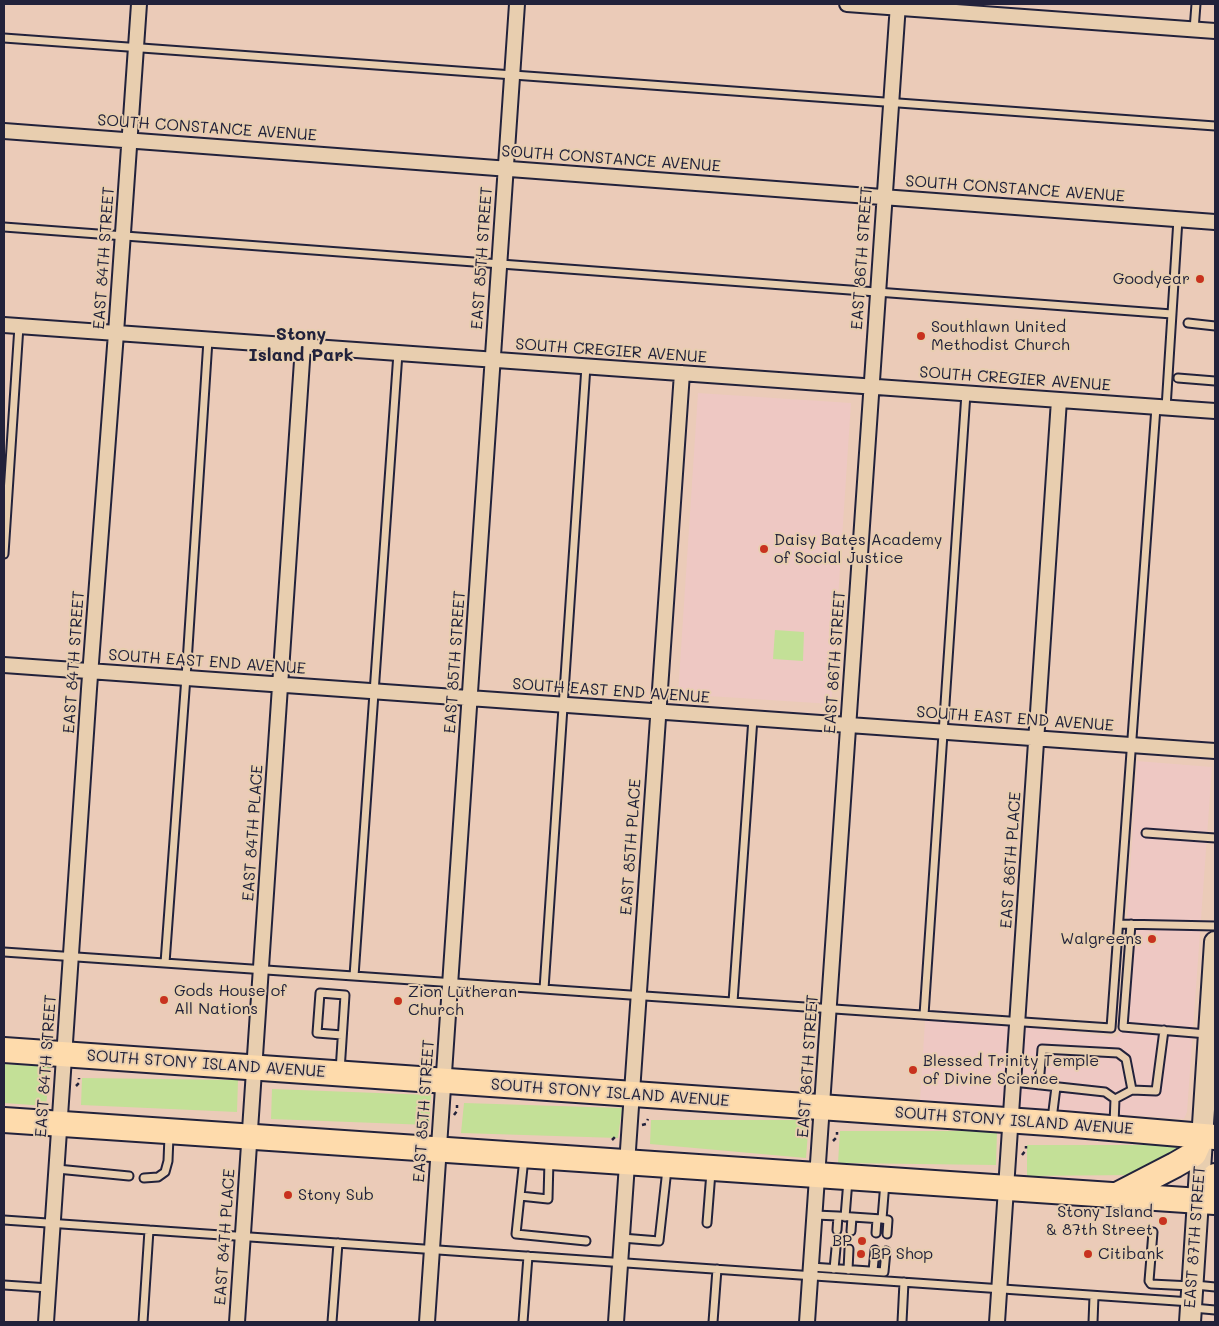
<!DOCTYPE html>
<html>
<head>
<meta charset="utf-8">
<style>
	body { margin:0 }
	#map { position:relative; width:1219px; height:1326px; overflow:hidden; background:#ebcbb8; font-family:Mali,sans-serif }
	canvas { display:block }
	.frame { position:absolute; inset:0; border:5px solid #22223b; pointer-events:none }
</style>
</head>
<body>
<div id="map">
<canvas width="1219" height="1326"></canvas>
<div class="frame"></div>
</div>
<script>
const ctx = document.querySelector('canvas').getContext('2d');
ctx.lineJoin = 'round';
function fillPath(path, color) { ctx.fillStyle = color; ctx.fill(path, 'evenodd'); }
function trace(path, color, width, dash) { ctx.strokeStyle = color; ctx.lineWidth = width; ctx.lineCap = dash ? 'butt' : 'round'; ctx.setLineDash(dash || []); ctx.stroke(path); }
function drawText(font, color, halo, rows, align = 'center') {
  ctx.font = font + ' Mali,sans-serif'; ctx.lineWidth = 4; ctx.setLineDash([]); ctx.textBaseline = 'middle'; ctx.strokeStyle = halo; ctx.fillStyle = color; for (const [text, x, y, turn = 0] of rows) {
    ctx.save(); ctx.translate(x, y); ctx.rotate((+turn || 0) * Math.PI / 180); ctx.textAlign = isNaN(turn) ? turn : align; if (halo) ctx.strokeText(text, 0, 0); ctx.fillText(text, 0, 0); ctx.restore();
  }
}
fillPath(new Path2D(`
	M698,393l153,10 -20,301 -153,-10z
	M1137,761l75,6 -25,345 -3,7 -264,-19 5,-79 81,4 111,12 3,-6z`), '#eec8c3');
fillPath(new Path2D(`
	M775,630l29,2 -1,29 -30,-2z
	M4,1064l46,3 -4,39 -42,-3z
	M82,1078l156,2 -1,32 -156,-7z
	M272,1089l159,6 -2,30 -158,-6z
	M464,1103l158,5 -4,30 -157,-5z
	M651,1120h158l-3,38 -156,-14z
	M840,1131h157l-1,34 -158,-2z
	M1027,1145h161l-54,30 -107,1z`), '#c3e097');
const service = new Path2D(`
	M1194,30l2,-26
	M4,38l1211,88
	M4,227l1168,87
	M1188,323l27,3
	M1178,378l37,3
	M1166,408l12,-189
	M4,554l15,-228
	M1146,833l69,5
	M1119,924l96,2
	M1131,924l-8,103 84,7
	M4,952l1107,76 45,-621
	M165,963l22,-300 21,-323
	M354,976l44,-623
	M544,989l42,-623
	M733,1002l20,-284
	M924,1015l42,-622
	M340,1071l5,-76 -25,-2 -3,40 25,2
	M1013,1082l92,10 10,7 -1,25
	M1039,1085l3,-36 76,4 8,6 6,31
	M1115,1099l17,-9 24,1 8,-61
	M1052,1119l4,-32
	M524,1158l-8,76 70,7
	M57,1169l72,7
	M144,1178l14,-1 7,-5 3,-11 1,-25
	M520,1196l28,3 1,-39
	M815,1215l23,1
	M845,1217l3,-37
	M882,1219l3,-37
	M4,1220l1187,82
	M707,1223l4,-51
	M837,1230l1,-14 44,3 6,1 -1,14
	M851,1231l1,-14
	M1153,1232l-4,49 2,3 41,2
	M876,1233l1,-14
	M622,1238l37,3 8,-72
	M811,1267l73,5 2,-21
	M834,1269l2,-21
	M848,1270l1,-21
	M873,1271l2,-21
	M4,1285l45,3
	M1195,1285l20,2
	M1193,1308l22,2
	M143,1322l6,-92
	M332,1322l6,-79
	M523,1322l5,-66
	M713,1322l4,-53
	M902,1322l2,-40
	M1093,1322l1,-26`);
const minor = new Path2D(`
	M847,4l368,27
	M4,131l1211,91
	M4,325l1211,86
	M4,665l1211,86
	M46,1322l43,-633 27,-356 23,-329
	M237,1322l66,-976
	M427,1322l90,-1318
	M616,1322l66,-949
	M807,1322l91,-1318
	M997,1322l62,-922`);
const secondary = new Path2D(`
	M1190,1322l25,-380`);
const trunk = new Path2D(`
	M4,1050l1059,74 152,13
	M4,1120l1211,82
	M1117,1195l58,-30 19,-11 8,-18
	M1198,1201l17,-25`);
trace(service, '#22223b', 11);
trace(minor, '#22223b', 18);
trace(secondary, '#22223b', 24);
trace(trunk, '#22223b', 28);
trace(new Path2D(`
	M76,1086l3,-3v-5
	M454,1115l3,-4v-6
	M642,1125l4,-1 2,-5
	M423,1128v-5l5,-3
	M612,1140l4,-4
	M833,1141l4,-4v-5
	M1022,1155l4,-5v-4`), '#22223b', 2.5, [4, 4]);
trace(service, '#e8ceaf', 7);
trace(minor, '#e8ceaf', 14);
trace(secondary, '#e8ceaf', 20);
trace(trunk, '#fedbac', 24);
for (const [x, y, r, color] of [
	[1200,279,5,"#c8321e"],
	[921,336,5,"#c8321e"],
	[764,549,5,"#c8321e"],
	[1152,939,5,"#c8321e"],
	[164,1000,5,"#c8321e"],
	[398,1001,5,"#c8321e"],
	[913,1070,5,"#c8321e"],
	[288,1195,5,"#c8321e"],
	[1163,1221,5,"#c8321e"],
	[862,1241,5,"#c8321e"],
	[861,1254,5,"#c8321e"],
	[1088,1254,5,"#c8321e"]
]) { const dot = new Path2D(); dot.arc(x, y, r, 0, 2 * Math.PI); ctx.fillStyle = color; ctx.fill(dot); trace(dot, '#e8ceaf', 2); }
drawText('16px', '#22223b', '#e8ceaf', [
	["SOUTH CONSTANCE AVENUE",207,128,4],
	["SOUTH CONSTANCE AVENUE",611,159,4],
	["SOUTH CONSTANCE AVENUE",1015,189,4],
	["EAST 84TH STREET",104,258,-86],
	["EAST 85TH STREET",482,258,-86],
	["EAST 86TH STREET",862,258,-86],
	["SOUTH CREGIER AVENUE",611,351,4],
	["SOUTH CREGIER AVENUE",1015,379,4],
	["EAST 84TH STREET",74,662,-86],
	["SOUTH EAST END AVENUE",207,662,4],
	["EAST 85TH STREET",455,662,-86],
	["EAST 86TH STREET",835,662,-86],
	["SOUTH EAST END AVENUE",611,691,4],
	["SOUTH EAST END AVENUE",1015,719,4],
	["EAST 84TH PLACE",253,833,-86],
	["EAST 85TH PLACE",631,847,-86],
	["EAST 86TH PLACE",1011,860,-86],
	["SOUTH STONY ISLAND AVENUE",206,1064,4],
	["EAST 84TH STREET",46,1066,-86],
	["EAST 86TH STREET",808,1066,-86],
	["SOUTH STONY ISLAND AVENUE",610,1093,4],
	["EAST 85TH STREET",424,1111,-86],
	["SOUTH STONY ISLAND AVENUE",1014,1121,4],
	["EAST 84TH PLACE",225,1237,-86],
	["EAST 87TH STREET",1195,1237,-86]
]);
drawText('16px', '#22223b', '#e8ceaf', [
	["Goodyear",1190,279,"right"],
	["Southlawn United",931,327],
	["Methodist Church",931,345],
	["Daisy Bates Academy",774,540],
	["of Social Justice",774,558],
	["Walgreens",1142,939,"right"],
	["Gods House of",174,991],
	["All Nations",174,1009],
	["Zion Lutheran",408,992],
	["Church",408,1010],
	["Blessed Trinity Temple",923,1061],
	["of Divine Science",923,1079],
	["Stony Sub",298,1195],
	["Stony Island",1153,1212,"right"],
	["& 87th Street",1153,1230,"right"],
	["BP",852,1241,"right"],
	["BP Shop",871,1254],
	["Citibank",1098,1254]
], 'left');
drawText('bold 18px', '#22223b', '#e8ceaf', [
	["Stony",301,334],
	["Island Park",301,355]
]);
</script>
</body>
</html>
